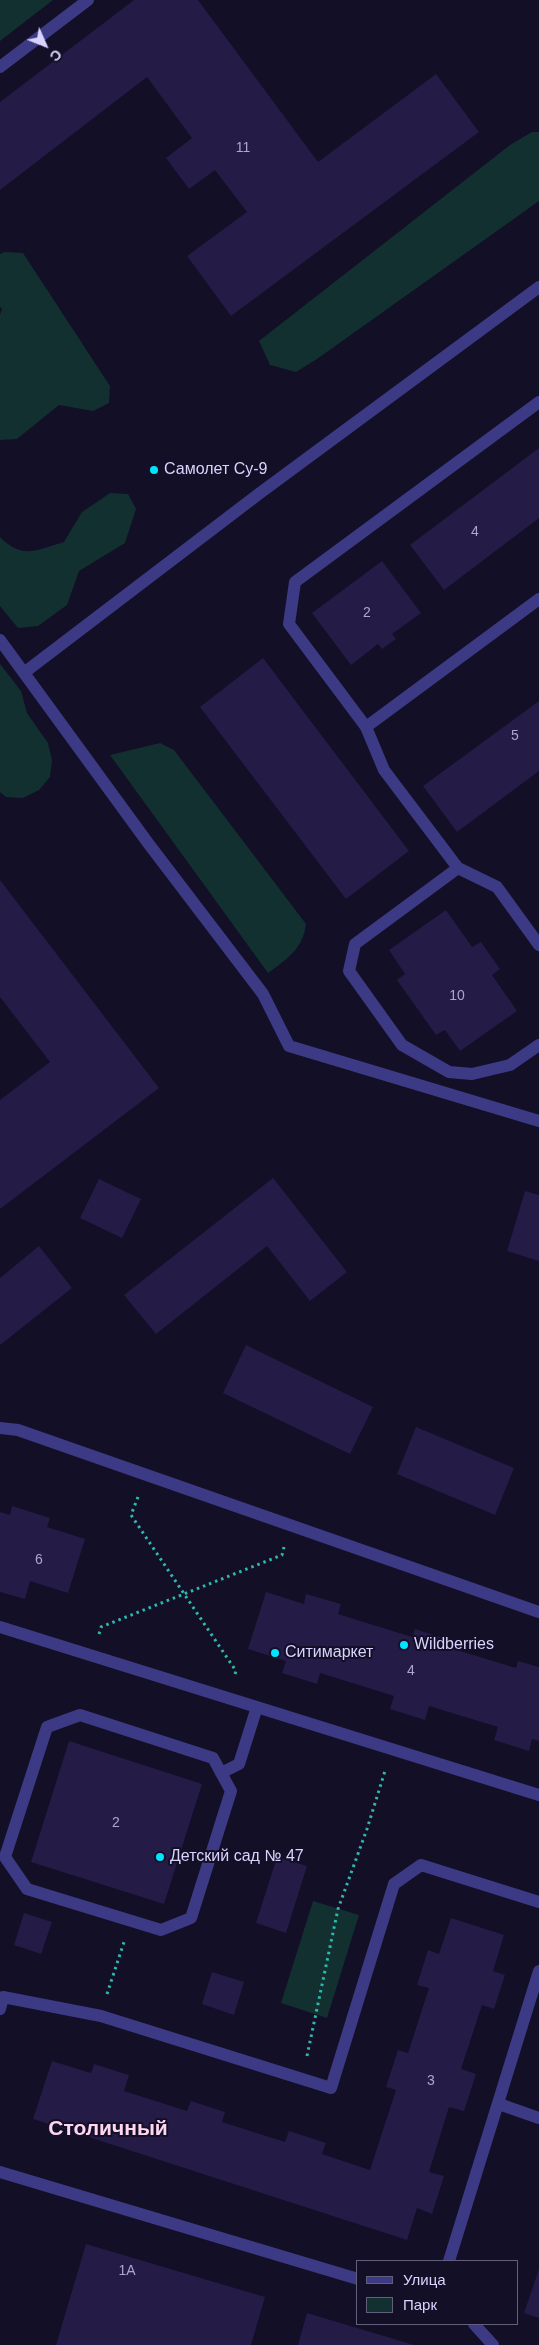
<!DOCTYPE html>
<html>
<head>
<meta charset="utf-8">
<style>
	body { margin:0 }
	#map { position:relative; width:539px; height:2345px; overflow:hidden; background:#130f26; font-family:Helvetica,sans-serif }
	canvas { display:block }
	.legend { position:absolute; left:356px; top:2260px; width:162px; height:65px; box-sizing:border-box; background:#130f26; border:1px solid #625e7d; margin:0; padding:6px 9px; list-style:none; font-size:15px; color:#d9d4ff }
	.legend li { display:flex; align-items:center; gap:10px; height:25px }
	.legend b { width:25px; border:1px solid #625e7d }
	.north { position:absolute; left:20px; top:20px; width:50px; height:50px; -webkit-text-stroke:4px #130f26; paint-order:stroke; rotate:134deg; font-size:14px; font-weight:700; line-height:20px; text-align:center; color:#d9d4ff }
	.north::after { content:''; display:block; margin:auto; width:18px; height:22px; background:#d9d4ff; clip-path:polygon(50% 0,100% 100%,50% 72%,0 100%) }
</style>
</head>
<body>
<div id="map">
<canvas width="539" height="2345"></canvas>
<ul class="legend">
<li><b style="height:6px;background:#3d3a85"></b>Улица</li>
<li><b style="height:14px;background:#12302f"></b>Парк</li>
</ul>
<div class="north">С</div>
</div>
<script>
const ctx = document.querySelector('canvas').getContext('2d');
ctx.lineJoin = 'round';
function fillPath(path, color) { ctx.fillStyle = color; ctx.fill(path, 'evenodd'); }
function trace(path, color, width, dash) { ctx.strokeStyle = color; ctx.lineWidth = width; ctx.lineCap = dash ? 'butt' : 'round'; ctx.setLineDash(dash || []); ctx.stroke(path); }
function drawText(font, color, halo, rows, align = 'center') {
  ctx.font = font + ' Helvetica,sans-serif'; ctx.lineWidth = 4; ctx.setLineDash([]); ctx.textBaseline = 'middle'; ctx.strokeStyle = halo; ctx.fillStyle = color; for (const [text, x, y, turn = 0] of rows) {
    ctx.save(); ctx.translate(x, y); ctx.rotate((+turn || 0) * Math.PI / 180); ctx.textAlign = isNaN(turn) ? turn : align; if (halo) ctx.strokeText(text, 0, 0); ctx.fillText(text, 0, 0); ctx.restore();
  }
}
fillPath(new Path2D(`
	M0,0h53l-53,41z
	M532,132h7v69l-222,158 -21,13 -26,-7 -11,-24 251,-196z
	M5,252l18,1 87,133 -1,17 -16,8 -34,-6 -42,34 -17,1v-125l2,-6 -2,-2v-53z
	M110,493l18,1 8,15 -11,34 -46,28 -12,34 -29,21 -20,2 -18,-22v-69c23,23 36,13 64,5l18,-30z
	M0,664l21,27 6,22 21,30 4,17 -2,17 -11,13 -16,8 -17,-1 -6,-5z
	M160,743l14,7 132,174c-3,25 -19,35 -38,49l-158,-218z
	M313,1901l46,14 -32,103 -46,-15z`), '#12302f');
fillPath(new Path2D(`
	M134,0h64l120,162 118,-88 43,58 -248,184 -44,-60 60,-44 -32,-42 -26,19 -23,-31 26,-20 -45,-61 -147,113v-88z
	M539,448v70l-95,72 -34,-45z
	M382,561l39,52 -29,21 4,5 -14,10 -4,-5 -27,21 -39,-52z
	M263,658l146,193 -63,48 -146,-192z
	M539,701v70l-82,61 -34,-46z
	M0,880l159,208 -159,121v-109l50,-38 -50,-65z
	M446,910l26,37 9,-5 19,27 -8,6 25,36 -57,40 -15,-21 -9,5 -39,-55 8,-6 -16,-24z
	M273,1178l74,94 -37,29 -43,-55 -111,88 -32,-39z
	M99,1179l42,20 -19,39 -42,-20z
	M525,1191l14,4v66l-32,-10z
	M39,1246l33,42 -72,57v-67z
	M246,1345l127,62 -23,47 -127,-61z
	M416,1427l98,41 -19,47 -98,-41z
	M12,1506l38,12 -3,9 38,12 -17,54 -38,-12 -5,18 -25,-7v-80l10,3z
	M266,1592l38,12 2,-10 35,10 -3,10 74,23 3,-8 34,11 -2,7 69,21 2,-7 21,6v74l-7,-2 -3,12 -35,-11 4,-13 -69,-21 -4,14 -35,-11 4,-13 -74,-23 -3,11 -35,-11 4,-12 -38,-12z
	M69,1741l133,43 -38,120 -133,-42z
	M277,1857l30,9 -21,67 -30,-10z
	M24,1913l28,9 -11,32 -27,-9z
	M451,1918l53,17 -11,36 12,4 -11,34 -12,-4 -21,64 15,5 -12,37 -15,-4 -20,65 15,4 -12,38 -15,-6 -10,32 -374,-121 19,-58 39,12 3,-9 35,11 -5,16 63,20 4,-10 34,11 -3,10 63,20 4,-11 37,12 -4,11 48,16 26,-80 -10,-3 12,-37 10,3 21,-65 -12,-3 11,-35 11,4z
	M212,1972l32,10 -10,33 -32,-11z
	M86,2244l179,53 -14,48h-195z
	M539,2269v49l-15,-5z
	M307,2313l107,32h-116z`), '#241b47');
trace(new Path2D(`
	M138,1497l-7,18 105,156 -2,6
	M99,1634l2,-7 181,-72 2,-8
	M107,1994l17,-52
	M307,2056l31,-147 29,-80 18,-58`), '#2fb8b0', 3, [2.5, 4]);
trace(new Path2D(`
	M0,67l88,-67
	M539,599l-173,128 18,43 74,98 39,19 42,58
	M0,640l148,203 115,151 26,52 250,75
	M25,672l235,-179 279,-206
	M366,727l-77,-103 6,-42 244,-180
	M458,868l-103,76 -6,27 53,74 47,27 23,2 38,-9 29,-20
	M0,1428l18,2 521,182
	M0,1627l539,168
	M80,1715l133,43 18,33 -40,127 -30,12 -134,-41 -22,-32 42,-130z
	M221,1773l18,-9 18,-57
	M0,2009l3,-12 98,19 230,72 63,-204 27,-19 118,37
	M499,2104l40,14
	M0,2172l358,107
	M449,2261l90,-290
	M474,2324l19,21`), '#3d3a85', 12);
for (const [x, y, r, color] of [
	[154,470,5,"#00e5ff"],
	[404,1645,5,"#00e5ff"],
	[275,1653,5,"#00e5ff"],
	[160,1857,5,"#00e5ff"]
]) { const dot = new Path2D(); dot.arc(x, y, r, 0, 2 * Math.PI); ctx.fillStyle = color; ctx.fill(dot); trace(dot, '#130f26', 2); }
drawText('14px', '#aca6d1', null, [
	["11",243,148],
	["4",475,532],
	["2",367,613],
	["5",515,736],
	["10",457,996],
	["6",39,1560],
	["4",411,1671],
	["2",116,1823],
	["3",431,2081],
	["1А",127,2271]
]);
drawText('16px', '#d9d4ff', '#130f26', [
	["Самолет Су-9",164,470],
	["Wildberries",414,1645],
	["Ситимаркет",285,1653],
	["Детский сад № 47",170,1857]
], 'left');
drawText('bold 21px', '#ffd6f0', '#130f26', [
	["Столичный",108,2129]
]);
</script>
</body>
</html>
